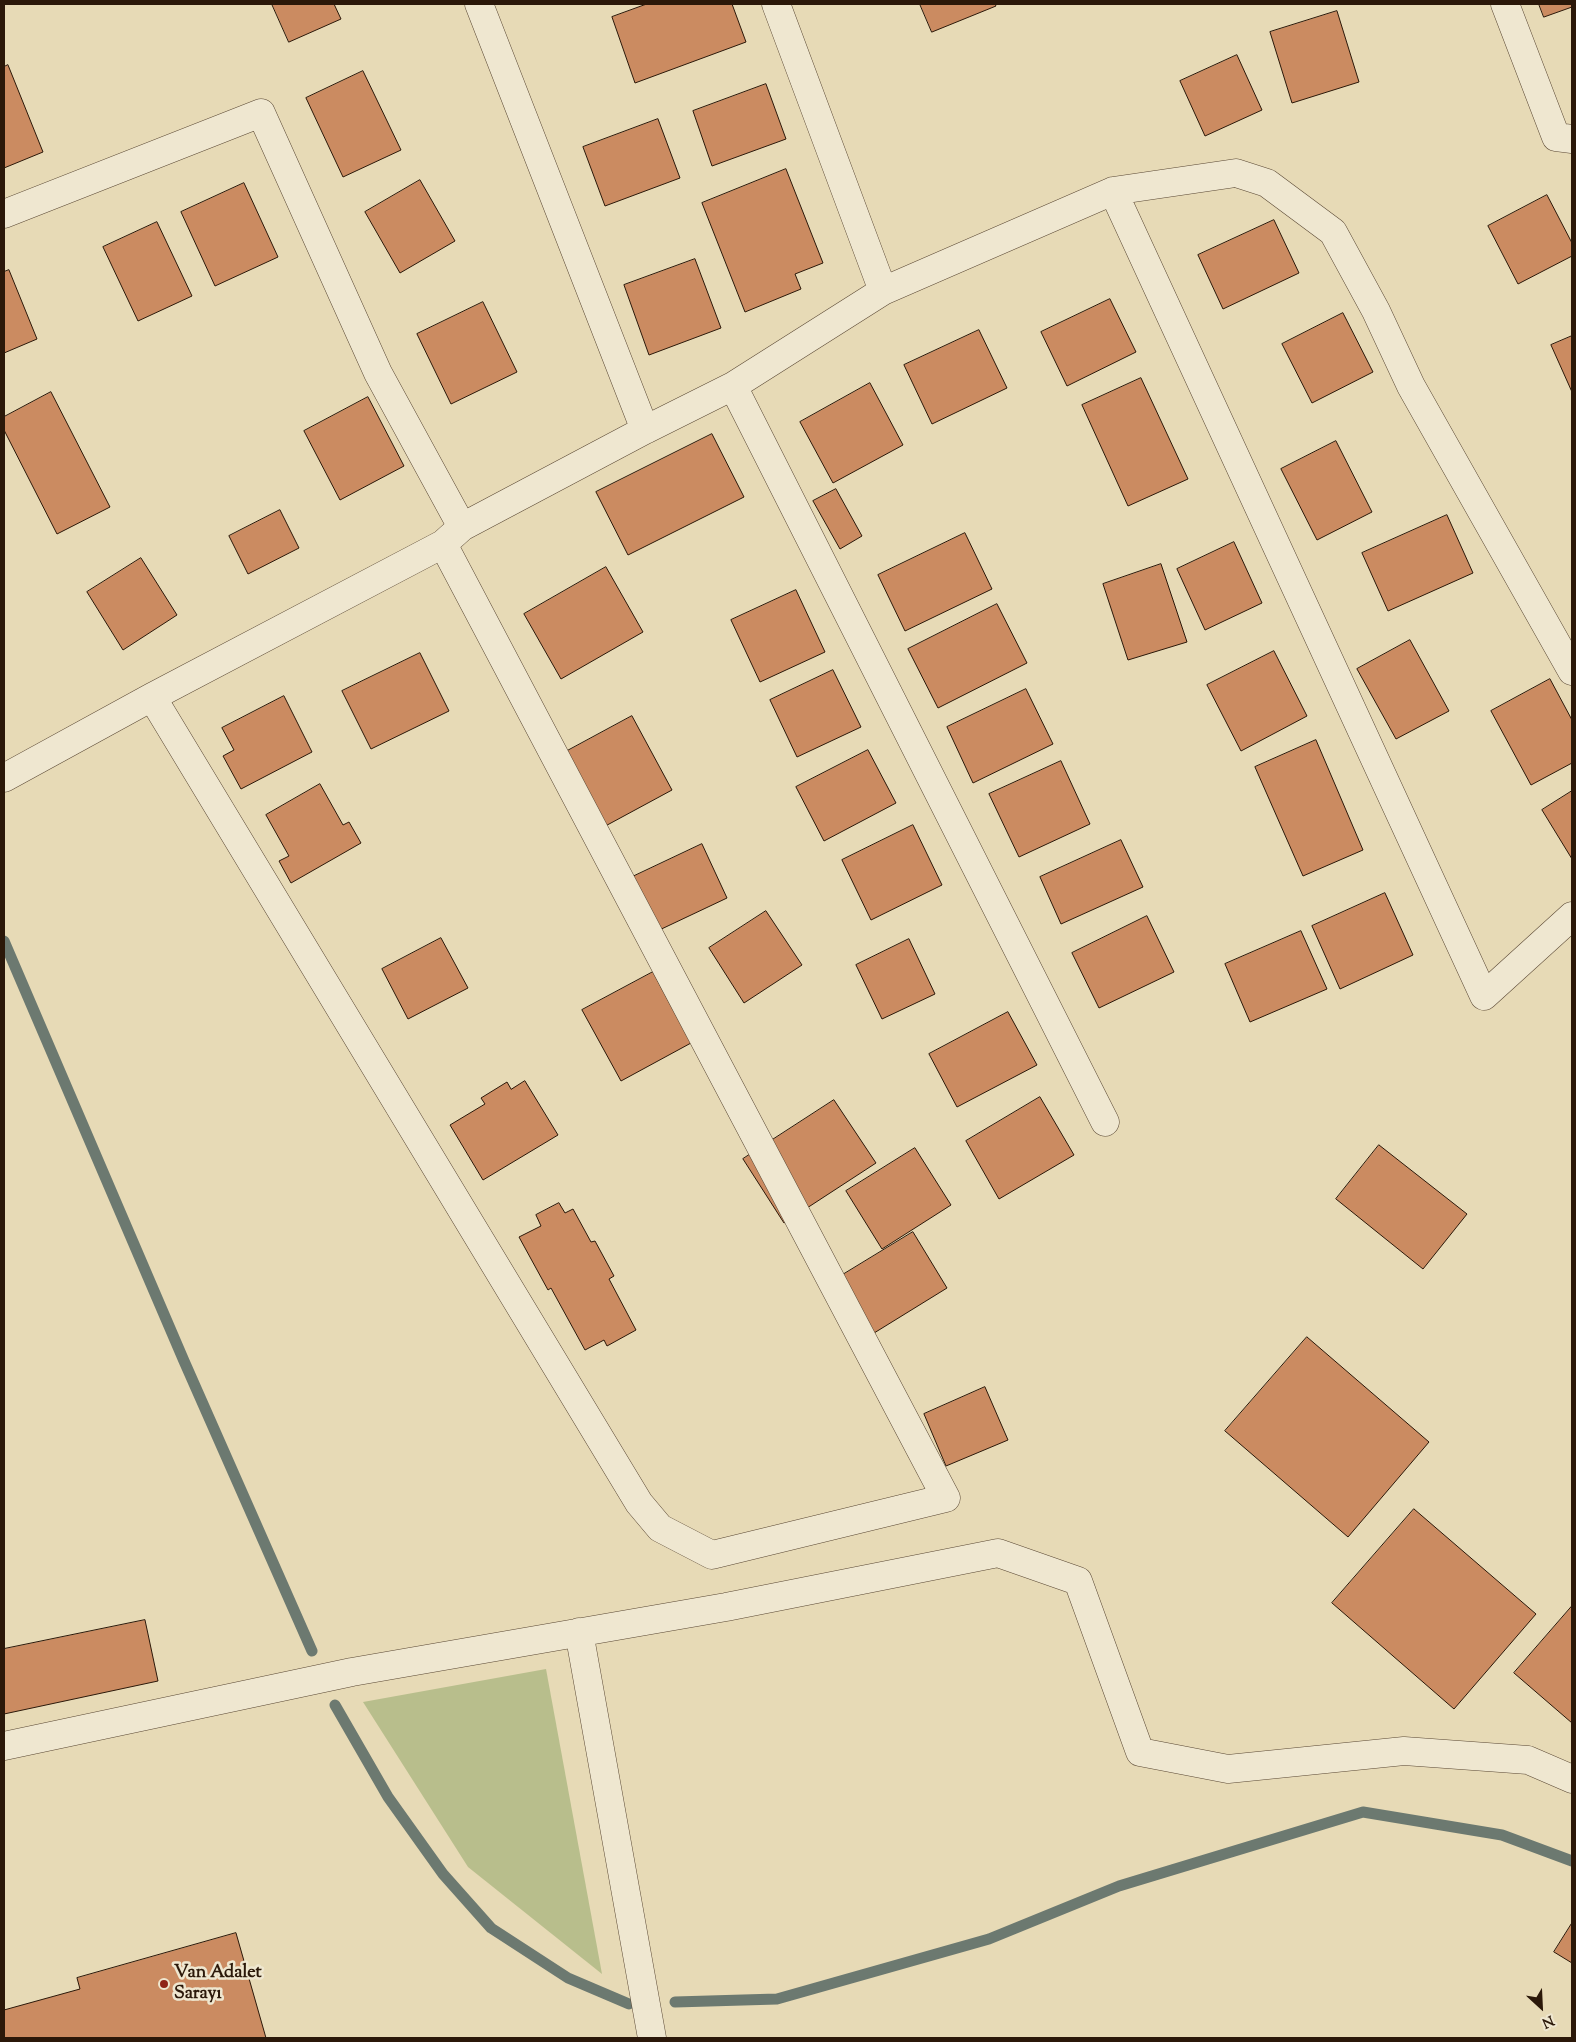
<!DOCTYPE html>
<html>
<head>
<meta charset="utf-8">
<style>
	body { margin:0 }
	#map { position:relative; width:1576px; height:2042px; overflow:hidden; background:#e7dab6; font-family:"Sorts Mill Goudy",serif }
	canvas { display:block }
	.frame { position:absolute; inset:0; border:5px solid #2b1809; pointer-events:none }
	.north { position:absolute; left:1516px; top:1982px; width:50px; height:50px; -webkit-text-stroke:4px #efe7d0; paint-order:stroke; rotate:155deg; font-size:14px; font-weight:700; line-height:20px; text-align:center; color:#2b1809 }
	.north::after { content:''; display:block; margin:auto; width:18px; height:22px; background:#2b1809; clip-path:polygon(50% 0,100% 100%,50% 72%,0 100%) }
</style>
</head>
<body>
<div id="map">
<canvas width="1576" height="2042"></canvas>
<div class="frame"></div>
<div class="north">N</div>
</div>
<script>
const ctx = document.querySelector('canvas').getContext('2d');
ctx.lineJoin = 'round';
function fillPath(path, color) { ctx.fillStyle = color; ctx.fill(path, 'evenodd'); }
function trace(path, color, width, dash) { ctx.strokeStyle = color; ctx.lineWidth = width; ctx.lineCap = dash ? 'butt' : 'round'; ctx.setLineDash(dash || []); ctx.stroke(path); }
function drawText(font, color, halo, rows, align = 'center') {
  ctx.font = font + ' "Sorts Mill Goudy",serif'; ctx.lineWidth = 5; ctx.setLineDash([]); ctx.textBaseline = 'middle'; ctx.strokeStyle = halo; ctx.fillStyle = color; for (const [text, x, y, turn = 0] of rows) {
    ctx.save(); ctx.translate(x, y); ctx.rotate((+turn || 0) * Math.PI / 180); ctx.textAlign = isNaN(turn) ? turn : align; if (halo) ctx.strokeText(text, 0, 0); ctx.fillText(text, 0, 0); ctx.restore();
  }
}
fillPath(new Path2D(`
	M546,1669l56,305 -134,-107 -105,-165z`), '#b8be8c');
trace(new Path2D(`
	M4,941l180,420 128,290
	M335,1705l53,92 55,77 48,54 77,50 61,26
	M675,2002l102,-3 212,-60 130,-53 244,-74 139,23 70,26`), '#6c7970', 11);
const building = new Path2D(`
	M272,4h62l7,15 -52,23z
	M647,4h85l14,38 -111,41 -23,-66z
	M920,4h75l1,2 -64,26z
	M1539,4h33v3l-28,10z
	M1337,11l22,71 -67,21 -22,-71z
	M1237,55l25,55 -57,26 -25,-55z
	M8,65l35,87 -39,16v-101z
	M363,71l38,79 -58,27 -37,-79z
	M766,84l20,55 -74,27 -19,-55z
	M658,119l22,59 -75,28 -22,-59z
	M786,169l37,94 -28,11 6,15 -56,23 -43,-109z
	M420,180l35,61 -55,32 -35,-61z
	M244,183l34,74 -63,29 -34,-74z
	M1547,195l25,48v13l-54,28 -30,-58z
	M1274,220l25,53 -76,36 -25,-54z
	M157,222l35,74 -54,25 -35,-74z
	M695,259l26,69 -72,27 -25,-70z
	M9,270l28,69 -33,14v-81z
	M1110,299l26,53 -69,34 -26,-54z
	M483,302l34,70 -66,32 -34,-70z
	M1343,313l30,59 -61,31 -30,-59z
	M979,330l28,58 -75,36 -28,-59z
	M1572,336v56l-21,-47z
	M1141,378l47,101 -60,27 -46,-101z
	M870,383l33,62 -70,38 -33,-61z
	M51,392l59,115 -53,27 -53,-104v-13z
	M368,397l36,69 -64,34 -36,-69z
	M712,434l32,63 -116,58 -32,-63z
	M1336,441l36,71 -55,28 -36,-71z
	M836,489l26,47 -22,13 -27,-48z
	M280,510l19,38 -51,26 -19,-38z
	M1447,515l26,58 -85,38 -26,-58z
	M965,533l27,56 -87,42 -27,-56z
	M1234,542l28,61 -57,27 -28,-61z
	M141,558l36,57 -54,35 -36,-58z
	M1161,564l26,78 -59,18 -25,-76z
	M606,567l37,65 -82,47 -37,-65z
	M796,590l29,62 -65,30 -29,-62z
	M997,604l30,59 -89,45 -30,-59z
	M1410,640l39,71 -53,28 -39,-70z
	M1274,651l33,65 -66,35 -34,-66z
	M420,653l29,58 -78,38 -29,-58z
	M833,670l28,57 -64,30 -27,-57z
	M1550,679l22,41v43l-41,22 -40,-74z
	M1026,689l27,55 -80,39 -26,-56z
	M284,696l28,56 -71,37 -18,-33 11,-6 -12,-22z
	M632,716l40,74 -74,40 -40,-74z
	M1316,740l47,110 -60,26 -48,-109z
	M868,750l28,53 -72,38 -28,-54z
	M1061,761l29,63 -71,33 -30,-63z
	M320,784l23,41 6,-3 12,21 -70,40 -12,-22 10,-5 -23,-41z
	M1572,791v68l-30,-49z
	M913,825l29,60 -71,35 -29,-60z
	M1121,840l22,47 -82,37 -21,-47z
	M702,844l25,54 -74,35 -25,-54z
	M1385,893l28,62 -73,34 -28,-63z
	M766,911l36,54 -58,38 -35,-55z
	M1147,916l27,56 -75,36 -27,-55z
	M1301,931l26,58 -77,33 -25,-58z
	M441,938l27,50 -60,31 -26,-50z
	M909,939l26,55 -53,25 -26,-54z
	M653,972l38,71 -70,38 -39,-71z
	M1008,1012l29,53 -80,42 -28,-53z
	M525,1081l33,54 -75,45 -33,-55 35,-21 -4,-6 26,-16 4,7z
	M1040,1097l34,58 -75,44 -33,-58z
	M834,1100l42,63 -92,60 -41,-64z
	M1379,1145l88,69 -44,55 -87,-70z
	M915,1148l36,57 -69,44 -36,-58z
	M559,1203l6,10 8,-4 18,33 4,-1 19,35 -5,3 27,51 -29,16 -3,-6 -19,10 -34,-62 -3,2 -29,-53 22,-11 -5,-11z
	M913,1232l34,56 -81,50 -35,-56z
	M1307,1337l122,105 -81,95 -123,-106z
	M985,1387l23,53 -62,26 -22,-52z
	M1414,1509l122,105 -82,95 -122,-106z
	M1572,1606v117l-58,-50z
	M145,1620l13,61 -154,33v-65z
	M1572,1923v40l-18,-11z
	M236,1933l30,105h-262v-28l76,-21 -3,-11z`);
fillPath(building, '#cb8b61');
trace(building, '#2b1809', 1);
const minor = new Path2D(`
	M479,4l166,426
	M776,4l107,287
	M1505,4l51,133 16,2
	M1113,191l371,805 88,-80
	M4,214l257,-101 117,260 84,154
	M733,386l372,736
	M152,697l487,806 21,25 52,27 234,-57 -503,-954
	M4,778l148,-81 291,-153 19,-17 183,-97 88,-44 150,-95 230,-100 123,-18 31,10 66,49 43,79 35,75 161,285
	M579,1632l73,406
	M4,1746l348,-74 374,-65 272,-54 80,28 62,171 88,17 176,-18 124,9 44,19`);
trace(minor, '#5a4834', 29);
trace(minor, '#efe7d0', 28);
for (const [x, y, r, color] of [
	[164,1984,5,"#8f2418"]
]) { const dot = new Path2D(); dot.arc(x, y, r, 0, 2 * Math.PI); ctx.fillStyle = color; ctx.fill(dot); trace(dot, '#efe7d0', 2); }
drawText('bold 18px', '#2b1809', '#efe7d0', [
	["Van Adalet",174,1974],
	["Sarayı",174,1995]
], 'left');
</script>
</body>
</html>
